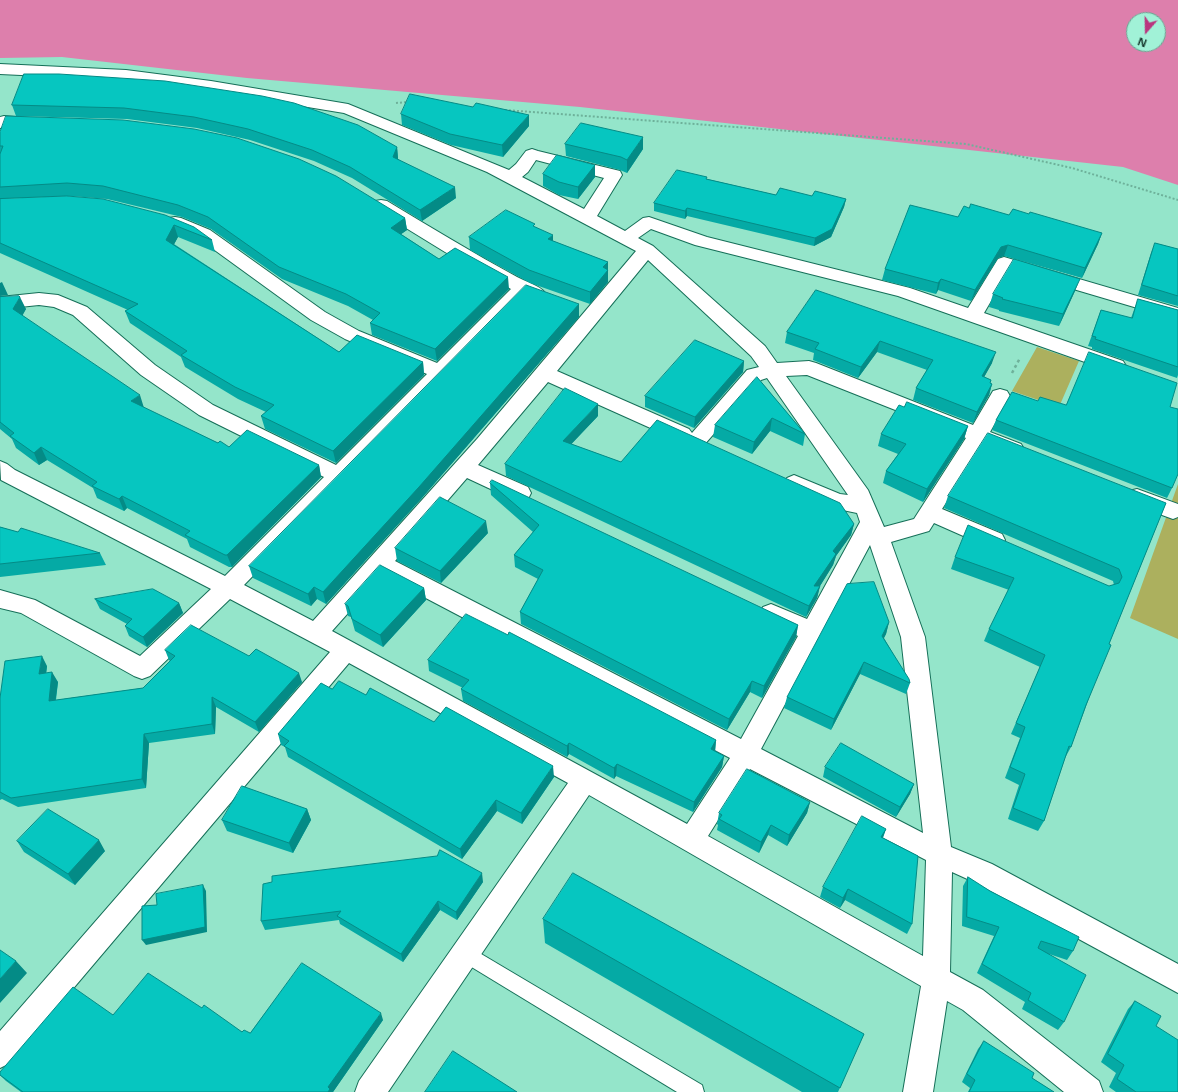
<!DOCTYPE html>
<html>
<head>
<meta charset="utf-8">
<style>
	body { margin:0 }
	#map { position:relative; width:1178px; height:1092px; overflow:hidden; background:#94e5ca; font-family:"Noto Sans",sans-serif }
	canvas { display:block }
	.north { position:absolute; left:1126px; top:12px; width:40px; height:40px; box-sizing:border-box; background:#a1f2d7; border:1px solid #69a893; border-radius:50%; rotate:200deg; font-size:11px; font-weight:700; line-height:16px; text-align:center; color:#16382d }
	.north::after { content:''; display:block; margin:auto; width:14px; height:18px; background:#b9367e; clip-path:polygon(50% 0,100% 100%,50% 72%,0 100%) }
</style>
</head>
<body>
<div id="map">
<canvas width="1178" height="1092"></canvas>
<div class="north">N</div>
</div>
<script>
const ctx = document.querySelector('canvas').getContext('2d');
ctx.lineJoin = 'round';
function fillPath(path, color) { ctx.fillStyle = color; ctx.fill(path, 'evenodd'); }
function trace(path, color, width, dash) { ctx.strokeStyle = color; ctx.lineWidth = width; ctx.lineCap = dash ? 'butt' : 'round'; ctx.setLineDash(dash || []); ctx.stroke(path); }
fillPath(new Path2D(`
	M1037,347l42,14 -20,46 -47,-16z
	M1178,484v155l-48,-21z`), '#acb05e');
fillPath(new Path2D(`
	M0,0h1178v185l-55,-18 -543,-60 -333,-29 -185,-21 -62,1zM1134,20h24v24h-24z`), '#dd7fac');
const lane = new Path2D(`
	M466,945l236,140 2,7h-27l-217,-132 -3,-6 3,-6z`);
const street = new Path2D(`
	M0,64l126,6 85,11 137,23 161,66 7,-6 10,-13 6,-2 6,2 82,20 2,4 -25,41 28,15 18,-13 6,-1 58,20 203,51 58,20 30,-49 6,-2 174,51v12l-169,-50 -25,43 139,48 3,5 -3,5 -7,2 -218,-77 -203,-51 -44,-16 -13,9 15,8 112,100 12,17 32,-2 7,2 157,62 20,-34 7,-2 7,2 3,5 -20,36 31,12 3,5 -3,5 -7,2 -32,-11 -40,64 60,25 3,6 -3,6 -8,2 -8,-2 -52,-23 -5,8 -38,11 34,95 26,210 41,17 186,100v29l-204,-111 -22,-10 -2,100 33,18 116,91 4,11h-39l-101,-82 -16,-9 -14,91h-30l18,-106 -332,-191 -201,297h-33l4,-11 209,-298 -219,-120 -339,400 -10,5v-37l330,-379 -100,-53 -80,77 -8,3 -8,-3 -113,-63 -21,-5v-18l35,10 105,56 71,-67 -210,-109 -1,-19 7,3 8,6 210,106 99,-99 -125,-62 -58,-40 -68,-60 -19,-8 -15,-2 -39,4v-12l39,-4 19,2 29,12 68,58 58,40 123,60 91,-91 -82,-35 -34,-19 -113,-82 -29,-12 -3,-4 3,-4 6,-1 6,1 29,12 115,82 34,19 78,32 74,-74 -66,-37 -70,-43 -3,-4 3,-4 6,-1 6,1c43,26 86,52 130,76 7,4 24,9 28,16l-2,4 -7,2 -10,-3 -282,289 69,36 164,-182 159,-188 -149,-79 -143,-59 -133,-22 -85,-11 -126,-6zM536,160l68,18 -20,31 -62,-32 6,-5zM648,260l103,96 8,11 -12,3 -55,63 -3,-4 -132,-58zM807,375l159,63 -52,81 -30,8 -16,-37 -82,-114zM767,378l81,117 -8,-1 -46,-19 -7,3 -4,5 4,5 41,19 29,6 3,9 -53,97 -36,-15 -8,3 -3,6 3,6 35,17 -57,103 -346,-178 72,-83 45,21 8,2 8,-2 3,-6 -3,-6 -50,-22 70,-83 127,57 7,2 5,-1 3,5 7,2 7,-2 57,-65zM870,545l31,92 22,196 -162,-84zM382,575l348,183 -43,66 -355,-193zM750,769l176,91 -3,96 -215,-120z
	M4,116l35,3 2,3 -2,3c-13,4 -26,0 -39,3v-11z
	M1137,489l41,15v13l-5,2 -44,-16 -3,-6 3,-6z`);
trace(lane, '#156f58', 2);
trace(street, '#156f58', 2);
trace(new Path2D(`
	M396,103l12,-1
	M505,110l461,34 106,24 106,32`), '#6eb19a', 2, [2, 2]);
trace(new Path2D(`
	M1012,373l8,-15`), '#6eb19a', 2.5, [3, 3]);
fillPath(lane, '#fff');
fillPath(street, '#fff');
fillPath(new Path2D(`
	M24,74l373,73 1,11v1l58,39 -34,23 -70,-43 -38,-17 -64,-21 -53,-12 -70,-9 -111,-3 -4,-11z
	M473,107l56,19 -26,31 -52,-12 -49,-20 -1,-11z
	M0,132l405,86 2,12 -6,4 38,25 70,30 -72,72 -65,-26 -2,-12 3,-3 -25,-14 -66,-27 -71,-50 -29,-12 -75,-18 -36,-3 -71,3z
	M565,144l78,5 -16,24 -7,-3 -54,-14z
	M595,165v12l-17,22 -19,-4 -16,-9v-12z
	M707,179l69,16 36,1 34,3 -2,8 -13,30 -17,9 -127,-30 -2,3 -31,-8v-8z
	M0,199l165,16 47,25 3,12 -37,-15 -4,7 165,108 84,10 1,13 -88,88 -71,-34 -4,-13 5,-4 -28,-13 -53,-32 -4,-10 -51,-34 -5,-12 3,-1 -128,-57z
	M969,208l40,7 93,18 -4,11 -16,34 -78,-22 -6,2 -27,43 -33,-11 -2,4 -54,-14 3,-11 73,-52z
	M536,227l17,14 55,21v20l-18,22 -60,-21 -60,-33 -1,-13z
	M1155,243l23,6v57l-40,-11 13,-42z
	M816,290l176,73 -8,14 7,3 -1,3 2,1 -3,11 -16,28 -60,-23 3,-12 11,-18 -50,-18 -19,26 -45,-18 1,-7 -29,-10 2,-11z
	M1075,291l-16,35 -60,-15v-1l-10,-3 4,-13z
	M0,297l26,12 -4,6 122,93 74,35 11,4 90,18 2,12 -89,90h-3l-39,-20 -3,-8 -60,-31 -3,3 -27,-13 -4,-10 -46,-28 -8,5 -23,-17 -4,-9 -12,-10z
	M1138,299l40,11v65l-1,3 -85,-29v-2l-4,-1 13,-36 30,8z
	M579,304v13l-158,182 -95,105 -9,-5 -6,7 -58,-28 -4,-12z
	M744,361l-1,11 -49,56 -49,-21v-11z
	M757,377l48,57 -2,12 -33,-15 -18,23 -39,-17 2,-12z
	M1038,401l28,4 104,2 2,81 -5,10 -175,-68 4,-10z
	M904,407l64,19 -4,13 -41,63 -40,-19 3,-12 12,-17 -20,-8 3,-12z
	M598,416l-27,28 50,18 233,62 -3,11 -15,21 -3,9 -13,21 -3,12 -11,19 -300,-141 -1,-12z
	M490,483l308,142 -2,12 -34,61 -12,-6 -23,38 -206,-106 -1,-12 18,-33 -23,-12 -1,-12 19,-23 -42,-37z
	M948,496l218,7 -57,141 -38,103 -6,11 -21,63 -6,10 -30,-12 11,-34 -14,-7 15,-40 -9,-4 29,-67 -56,-26 5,-12 20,-39 -58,-21 4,-12 154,29 5,-1 -1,-4 -169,-73z
	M0,527l18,5 82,21 6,12 -106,12z
	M488,533l-47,50 -44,-22 -2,-13z
	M424,588l2,12 -43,47 -28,-16 -4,-14 -3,-1 -3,-12z
	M95,599l84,4 4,10 -36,34 -18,-11 -4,-10 2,-2 -27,-15z
	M889,622l-3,12 -2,4 26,45 -4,11 -46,-20 -29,56 -47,-22 3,-11z
	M165,650l84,6 53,26 -43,50 -43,-25 -1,27 -66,9 -3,45 -128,19 -16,-8 -2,1v-102l47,-32 -1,7 12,9 -2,18 87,-12 27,-27 -1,-1z
	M428,660l288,80 -1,11 9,5 -2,11 -29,45 -77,-36 -2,3 -45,-25 -2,3 -104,-56 -2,-12 2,-1 -34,-17z
	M332,689l34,6 68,27 120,55 -32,47 -25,-13 -35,48 -174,-102 -3,-10 -4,-2 -3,-11z
	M825,767l89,17 -4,10 -14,23 -73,-40z
	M810,802l-3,11 -20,33 -19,-11 -9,18 -42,-23 1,-5 -1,-1 2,-11z
	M307,809l4,11 -18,33 -66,-22 -5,-11z
	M886,829l-3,9 29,86 -5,10 -62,-34 -5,8 -20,-11 3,-10z
	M17,841l88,10 -30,34 -51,-33z
	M968,877l105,74 -6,9 -18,-6 15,68 -6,8 -36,-21 3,-7 -48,-29 17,-37 -32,-10 1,-40z
	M483,882l-26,38 -17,-10 -37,52 -63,-38 -1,-4 -74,10 -4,-9z
	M543,919l321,115 -26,58h-36l-257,-149z
	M1135,1001l21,25 22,66h-62l-7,-5 7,-14 -15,-11 27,-53z
	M202,1008l40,24 8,1 133,-13 -50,72h-312l-15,-11 -6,-6 113,-60z
	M984,1041l48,37 22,14h-86l2,-4 -8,-6 16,-33z`), '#05aaa5');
fillPath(new Path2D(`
	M529,115v11l-26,31 -1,-12z
	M643,137v12l-16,24v-13z
	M397,147l1,11 -3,10 -2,-11z
	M595,165v12l-17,22v-12z
	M455,187l1,11 -34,23 -2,-11z
	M846,199l-2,8 -13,30 -17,9 1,-8z
	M687,208v8l-2,3v-8z
	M405,218l2,12 -14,10 -2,-12z
	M174,225l4,12 -8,15 -4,-12z
	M1102,233l-4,11 -16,34 3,-10z
	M553,235v13l-5,-9z
	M1008,245l-4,11 -6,2 -27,43 4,-11 26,-43z
	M608,262v20l-18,22v-12l13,-25z
	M508,277l1,12 -72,72 -2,-12z
	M941,279l-3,11 -2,4 2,-11z
	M1080,279l-5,12 -16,35 4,-12z
	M2,282l6,13 -8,1v-13z
	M20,297l6,12 -7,13 -6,-13z
	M579,304v13l-158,182 -95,105 -3,-12z
	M880,341l-3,11 -19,26 3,-11z
	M996,352l-4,11 -14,25 4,-12z
	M744,361l-1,11 -49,56 1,-11z
	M423,362l1,13 -88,88 -3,-12z
	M992,384l-3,11 -16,28 4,-11z
	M140,395l4,13 -13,-7z
	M598,404v12l-35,37v-12z
	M772,418l-2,13 -18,23 2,-12z
	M968,426l-4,13 -41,63 4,-13z
	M41,447l6,13 -8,5 -5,-12z
	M319,465l2,12 -89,90 -5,-12z
	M122,496l5,12 -3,3 -5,-12z
	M486,521l2,12 -47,50 -1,-12z
	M854,524l-3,11 -15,21 -3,9 -13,21 -3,12 -11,19 8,-31 19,-35z
	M314,587l3,12 -6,7 -3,-12z
	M424,588l2,12 -43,47 -3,-12z
	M179,603l4,10 -36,34 -4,-10z
	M889,622l-3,12 -7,13 3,-11z
	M798,625l-2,12 -34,61 2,-12z
	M42,656l5,10 -2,18 -6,-10z
	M864,662l-4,12 -29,56 3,-11z
	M52,672l6,10 -4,29 -5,-10z
	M299,673l3,9 -43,50 -4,-10z
	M752,681l-2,11 -23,38 2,-11z
	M212,697l4,10 -1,27 -3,-10z
	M144,734l5,9 -3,45 -4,-9z
	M716,740l-1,12 -4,-3z
	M569,743v11l-2,3v-11z
	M724,756l-2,11 -29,45 1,-10z
	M617,764l-1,12 -2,3v-11z
	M553,766l1,11 -32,47 -1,-11z
	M914,784l-4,10 -14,23 4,-10z
	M496,800l1,11 -35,48 -2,-10z
	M810,802l-3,11 -20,33 2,-11z
	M307,809l4,11 -18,33 -4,-10z
	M771,825l-3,10 -9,18 2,-11z
	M886,829l-4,10 -1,-2z
	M99,840l6,11 -30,34 -7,-11z
	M482,873l1,9 -26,38 -1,-8z
	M203,885l3,6 1,41 -61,13 -4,-5z
	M848,889l-3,11 -5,8 3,-10z
	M438,901l2,9 -37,52 -2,-8z
	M16,961l11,12 -27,30v-24z
	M381,1013l2,7 -50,72h-5v-5z`), '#048b86');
const building = new Path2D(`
	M24,74h35l106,7 97,15 32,7 64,22 39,22 -4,10 62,30 -35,23 -70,-43 -38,-17 -64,-21 -54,-12 -70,-9 -112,-3z
	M410,94l63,13 3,-4 53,12 -27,30 -52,-11 -49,-20z
	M6,116l117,4 71,9 43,9 62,21 37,17 69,42 -14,10 48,31 16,-11 53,29 -73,72 -65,-26 10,-10 -34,-19 -67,-27 -71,-50 -30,-12 -75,-19 -36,-3 -67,4v-33l3,-8h-3v-14z
	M581,123l62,14 -16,23 -6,-3 -56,-13z
	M557,155l38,10 -17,22 -19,-5 -16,-8z
	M677,170l30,7 -1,2 70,16 4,-7 32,8 3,-5 31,8 -14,30 -17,9 -128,-30 -2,3 -31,-8z
	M67,196l36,3 62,16 29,12 18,13 -38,-15 -8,15 173,112 18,-17 66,27 -90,89 -72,-35 13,-11 -39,-18 -54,-32 6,-4 -62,-40 13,-7 -138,-61v-44z
	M971,204l38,11 4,-6 16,5 1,-2 72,21 -17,35 -77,-23 -7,2 -26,43 -34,-11 -3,4 -53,-14 25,-64 48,12 6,-11 5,2z
	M506,210l29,14 -2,2 20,9 -5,4 60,23 -5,5 5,3 -18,22 -61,-22 -60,-33z
	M1155,243l23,6v47l-36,-11z
	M1014,259l66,20 -17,35 -61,-15 1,-1 -10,-4z
	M526,285l53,19 -160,183 -96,105 -9,-5 -6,7 -59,-28z
	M816,290l180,62 -14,24 9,4 -1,3 2,1 -15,28 -61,-24 17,-28 -53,-19 -19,26 -46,-18 4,-6 -32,-11z
	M19,296l1,1 -7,12 127,86 -9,6 87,42 2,-2 9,6 18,-17 72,35 -92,90h-2l-40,-20 5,-4 -68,-35 -3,3 -27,-13 5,-4 -56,-35 -7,6 -24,-17 4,-3 -14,-11v-125z
	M1138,299l40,11v57l-83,-28 1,-2 -4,-1 9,-26 31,8z
	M695,340l49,21 -49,56 -50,-21z
	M1089,352l88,31 -7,24 8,2v65l-6,14 -176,-68 16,-28 26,9 2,-4 26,8z
	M757,377l48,57 -33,-16 -18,24 -39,-17z
	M565,388l33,16 -35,37 58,21 36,-42 183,83 14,21 -21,27 3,3 -22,32h6l-11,20 -304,-142z
	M907,402l61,24 -41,63 -41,-18 20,-27 -25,-10 18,-29 5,2z
	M988,433l178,70 -57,141 2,1 -25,60 -15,42 -2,-1 -25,75 -31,-13 12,-34 -15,-7 15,-40 -9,-4 29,-68 -56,-26 25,-51 -59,-21 13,-32 141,61 10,-3 3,-6 -3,-8 -171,-73z
	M492,480l306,145 -34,61 -12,-5 -23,38 -209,-107 23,-42 -29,-15 25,-30 -49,-42z
	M440,497l46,24 -46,50 -45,-23z
	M0,527l18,5 3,-4 79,25 -100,11z
	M380,565l44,23 -44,47 -28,-16 -4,-13 -3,-2z
	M874,582l15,40 -7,14 27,43 1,4 -46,-21 -30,57 -47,-22 60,-113z
	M153,589l26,14 -36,34 -18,-11 7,-7 -37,-20z
	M466,614l42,21 1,-3 207,108 -5,9 13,7 -30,46 -77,-38 -3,4 -45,-25 -2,3 -106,-57 8,-9 -41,-20z
	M191,625l58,31 7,-7 43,24 -44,49 -43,-25v27l-68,10 -2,45 -131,19 -11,-6v-94l5,-37 37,-5 -3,18 13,-2 -3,29 94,-13 32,-32 -10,-6z
	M339,681l27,14 4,-7 64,34 12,-15 107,59 -32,47 -25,-13 -36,49 -176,-103 5,-5 -11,-7 43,-51 11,6z
	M841,743l73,41 -14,23 -75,-40z
	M747,769l63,33 -21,33 -18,-10 -10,17 -42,-23 3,-4 -3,-2z
	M242,786l65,23 -18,34 -67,-23z
	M48,809l51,31 -31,34 -51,-33z
	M862,816l24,13 -5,8 37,19 -6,68 -64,-35 -5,9 -20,-11z
	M440,850l42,23 -26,39 -18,-11 -37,53 -64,-38 4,-5 -80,10 2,-37 9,-2v-6l165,-20z
	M573,873l291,161 -24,54 -297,-169z
	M968,877l22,14 89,46 -6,14 -32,-10 -3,7 48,27 -22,47 -36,-22 3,-7 -49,-29 17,-37 -32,-10z
	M203,885l2,42 -63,13v-34l15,-1 -1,-11z
	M0,950l16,11 -16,18z
	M302,963l79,50 -53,74 2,2 -2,3h-305l-23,-17v-3l73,-85 40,28 35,-42 54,35 2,-3 38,27 2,-2 6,3z
	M1135,1001l26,15 -5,10 22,14v52h-42l-19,-13 7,-14 -16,-11z
	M984,1041l50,32 -2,5 22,14h-85l6,-12 -8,-6z
	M453,1051l64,41h-92z`);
fillPath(building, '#06c6c0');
trace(building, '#048b86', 1);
</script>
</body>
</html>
